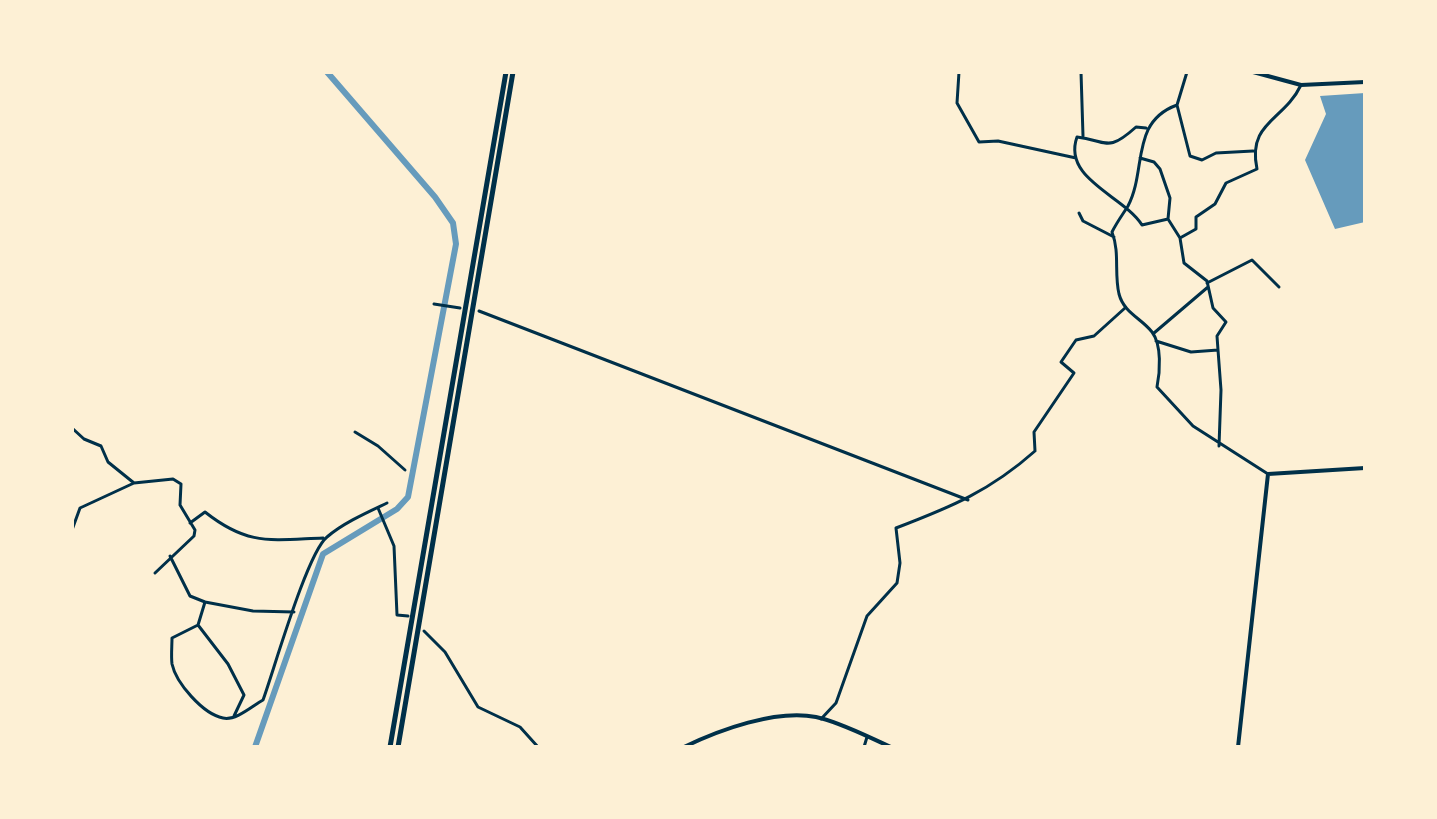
<!DOCTYPE html>
<html>
<head>
<meta charset="utf-8">
<style>
	body { margin:0 }
	#map { position:relative; width:1437px; height:819px; overflow:hidden; background:#fdf0d5; font-family:"Open Sans",sans-serif }
	canvas { display:block }
	.frame { position:absolute; inset:0; border:74px solid #fdf0d5; pointer-events:none }
</style>
</head>
<body>
<div id="map">
<canvas width="1437" height="819"></canvas>
<div class="frame"></div>
</div>
<script>
const ctx = document.querySelector('canvas').getContext('2d');
ctx.lineJoin = 'round';
function fillPath(path, color) { ctx.fillStyle = color; ctx.fill(path, 'evenodd'); }
function trace(path, color, width, dash) { ctx.strokeStyle = color; ctx.lineWidth = width; ctx.lineCap = dash ? 'butt' : 'round'; ctx.setLineDash(dash || []); ctx.stroke(path); }
fillPath(new Path2D(`
	M1365,93v129l-30,7 -30,-69 21,-46 -6,-18z`), '#669bbc');
trace(new Path2D(`
	M255,747l68,-193 74,-45 11,-12 48,-253 -3,-21 -18,-26 -108,-125`), '#669bbc', 6);
trace(new Path2D(`
	M959,72l-2,31 22,39 19,-1 78,17
	M1081,72l2,64
	M1187,72l-10,33c-47,17 -30,65 -49,101 -5,8 -11,16 -16,26 8,21 2,41 7,62 5,19 22,24 33,38 10,13 8,40 5,55l36,39 75,48
	M1177,105l13,51 12,4 14,-7 37,-2
	M1146,128l-10,-1c-29,26 -28,14 -59,10 -15,42 47,59 65,88l26,-6
	M1140,158l14,4 6,7 10,29 -2,21 12,19
	M1079,213l4,8 31,16
	M1207,283l45,-23 27,27
	M434,304l26,4
	M479,311l489,189
	M1154,333l54,-46
	M1156,341l35,11 27,-2 3,40 -2,56
	M1218,350l-1,-14 9,-14 -13,-14 -6,-27 -23,-18 -4,-25 16,-9v-12l19,-13 11,-21 31,-14c-10,-47 27,-48 44,-84
	M72,428l12,11 17,7 7,16 26,21
	M355,432l23,14 27,24
	M378,508l16,38 3,69 11,1
	M190,523l15,-11c43,34 65,28 118,26
	M72,530l8,-22 54,-25 39,-4 8,5 -1,21 15,25 -1,6 -39,37
	M170,556l20,40 15,6
	M294,612l-41,-1 -48,-9 -7,23 -26,13c0,8 -1,18 0,26 4,19 31,50 51,54 13,3 29,-12 40,-18 11,-30 44,-147 64,-163 16,-14 41,-25 60,-34
	M198,625l30,39 16,31 -10,21
	M424,631l21,21 33,55 42,20 18,20
	M821,719l15,-16 31,-87 30,-33 3,-20 -4,-35c55,-21 94,-37 139,-77l-1,-19 40,-59 -13,-11 15,-22 18,-4 31,-28
	M864,747l3,-10`), '#003049', 3);
trace(new Path2D(`
	M1253,72l48,13 64,-3
	M684,747c35,-17 92,-38 132,-30 24,5 52,20 75,30
	M1238,747l30,-273 97,-6`), '#003049', 4);
trace(new Path2D(`
	M390,747l116,-675
	M398,747l115,-675`), '#003049', 5);
</script>
</body>
</html>
